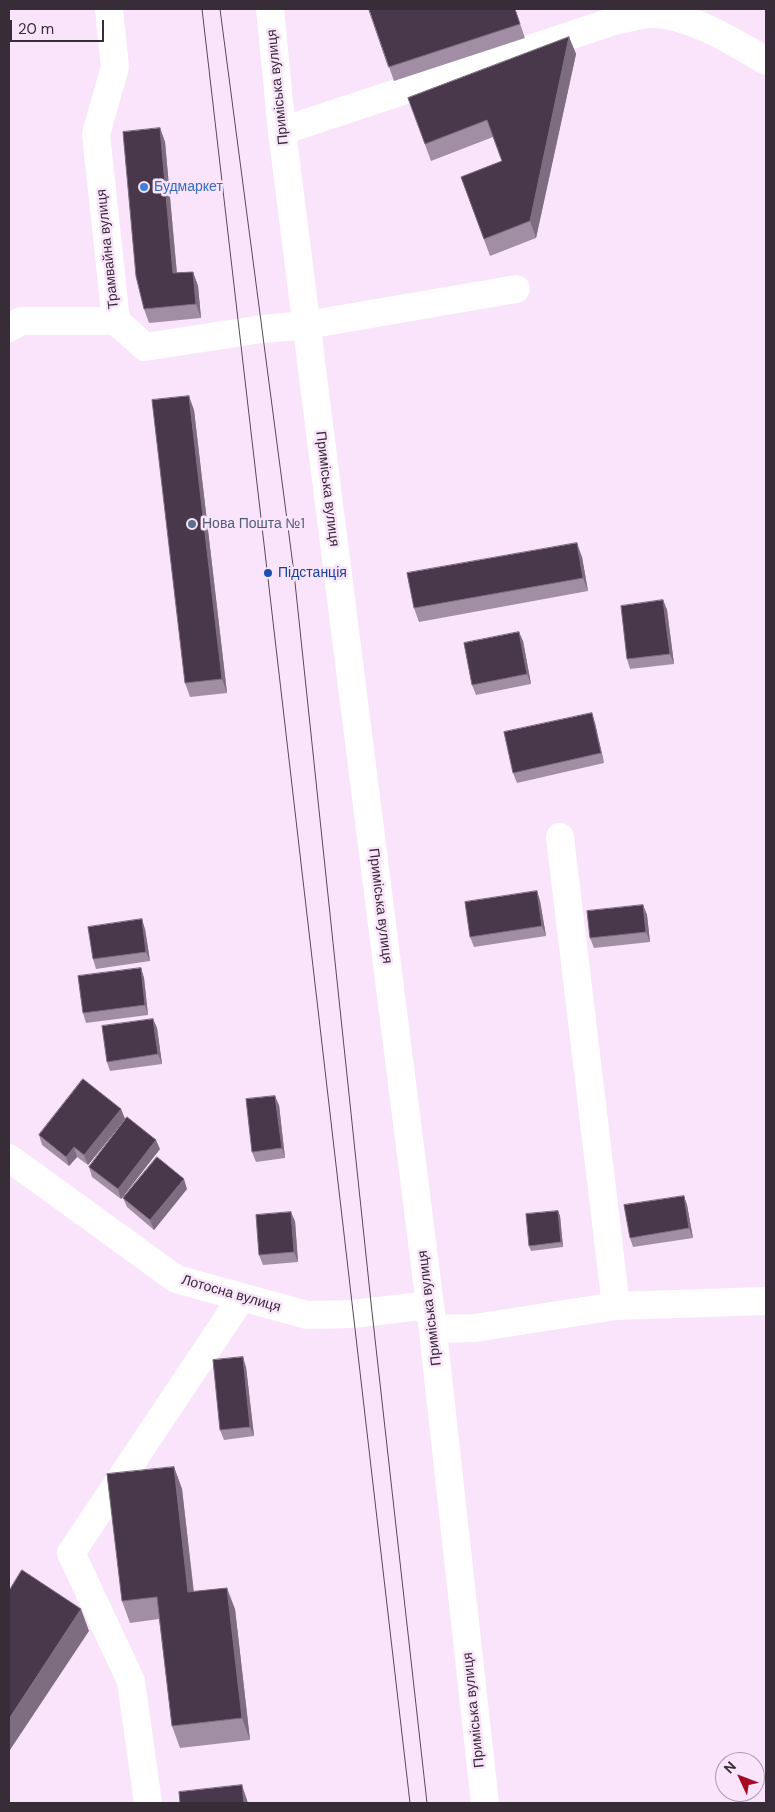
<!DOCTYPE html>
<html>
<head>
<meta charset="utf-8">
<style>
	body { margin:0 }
	#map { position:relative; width:775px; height:1812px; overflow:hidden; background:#fae4fc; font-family:"DM Sans",sans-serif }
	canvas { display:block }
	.frame { position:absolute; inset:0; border:10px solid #362d36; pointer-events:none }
	.north { position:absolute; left:715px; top:1752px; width:50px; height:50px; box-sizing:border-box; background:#fae4fc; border:1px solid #ac9bad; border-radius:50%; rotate:313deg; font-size:14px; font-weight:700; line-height:20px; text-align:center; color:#362d36 }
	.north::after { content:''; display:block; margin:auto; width:18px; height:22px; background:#a50a22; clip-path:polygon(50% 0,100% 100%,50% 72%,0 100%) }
	.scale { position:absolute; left:10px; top:20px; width:94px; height:22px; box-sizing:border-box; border:2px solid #362d36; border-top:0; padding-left:6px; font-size:15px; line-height:18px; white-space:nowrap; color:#362d36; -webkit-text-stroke:4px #fae4fc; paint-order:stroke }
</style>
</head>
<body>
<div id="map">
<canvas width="775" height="1812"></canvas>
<div class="frame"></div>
<div class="north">N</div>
<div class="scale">20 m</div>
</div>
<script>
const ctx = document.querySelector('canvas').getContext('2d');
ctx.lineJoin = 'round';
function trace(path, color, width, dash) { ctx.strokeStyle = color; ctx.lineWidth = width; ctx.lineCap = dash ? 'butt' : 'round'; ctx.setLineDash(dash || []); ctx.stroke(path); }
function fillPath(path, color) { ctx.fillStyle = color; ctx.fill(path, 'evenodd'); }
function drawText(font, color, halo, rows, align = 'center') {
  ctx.font = font + ' "DM Sans",sans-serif'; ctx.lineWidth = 5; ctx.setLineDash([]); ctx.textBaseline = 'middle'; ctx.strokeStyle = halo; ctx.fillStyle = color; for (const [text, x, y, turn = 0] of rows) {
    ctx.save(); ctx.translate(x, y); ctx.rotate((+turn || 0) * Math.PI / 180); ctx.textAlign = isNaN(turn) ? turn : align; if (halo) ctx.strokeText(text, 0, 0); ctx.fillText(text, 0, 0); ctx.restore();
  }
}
trace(new Path2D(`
	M109,9l6,58 -19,67 20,187 29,26 117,-18 45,-4 209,-36
	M270,9l12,122 148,1174 55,498
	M282,131l329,-109c12,-3 26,-7 38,-8 39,-1 85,28 117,47
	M9,328l12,-7h95
	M560,837l56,469
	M9,1158l167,121 131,36 46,-1 77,-9
	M433,1329l42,-1 141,-22 150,-5
	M148,1803l-17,-122 -60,-128 171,-256`), '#fff', 28);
trace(new Path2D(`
	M202,9l208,1794
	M220,9l74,564 78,739 55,491`), '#564b57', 1);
fillPath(new Path2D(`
	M515,9l10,29 -131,43 -5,-14z
	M569,37l7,17 -40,184 -46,18 -29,-79 41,-16 -9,-24 -62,24 -23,-63z
	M160,128l5,14 12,131 16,-1 5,14 3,32 -52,5 -5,-14z
	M194,410l33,283 -37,4 -5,-14z
	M582,557l6,34 -169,31 -5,-14z
	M663,600l4,10 7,54 -44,5 -3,-10z
	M523,641l8,43 -55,11 -4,-10z
	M595,723l9,40 -87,20 -4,-10z
	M537,891l3,10 6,35 -72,11 -4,-10z
	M643,905l4,10 3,27 -56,6 -4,-10z
	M145,929l5,32 -54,8 -3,-10z
	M141,968l3,10 4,37 -62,8 -3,-10z
	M153,1019l4,9 5,36 -52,7 -3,-9z
	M279,1105l6,53 -29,4 -4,-10z
	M121,1109l4,10 -37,46 -11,-8 -8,9 -27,-21 -3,-10z
	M160,1149l-39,50 -29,-22 -3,-10z
	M187,1189l-33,41 -27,-23 -4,-9z
	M684,1196l3,9 6,33 -60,9 -3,-9z
	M558,1211l2,5 3,31 -32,4 -2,-5z
	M295,1221l3,41 -35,3 -4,-10z
	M246,1367l8,69 -30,4 -4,-10z
	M174,1467l8,22 12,103 41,17 15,131 -70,8 -8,-22 -13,-107 -29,4 -8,-22z`), '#a28ea4');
fillPath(new Path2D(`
	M569,37l7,17 -40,184 -6,-17z
	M160,128l5,14 13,145 -5,-14z
	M193,272l5,14 3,32 -5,-14z
	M189,396l5,14 33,283 -5,-14z
	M577,543l5,14 6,34 -5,-13z
	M663,600l4,10 7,54 -4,-10z
	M519,632l4,9 8,43 -4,-10z
	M592,713l3,10 9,40 -3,-10z
	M537,891l3,10 6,35 -4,-10z
	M643,905l4,10 3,27 -4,-10z
	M142,919l3,10 5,32 -4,-9z
	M141,968l3,10 4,37 -3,-10z
	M153,1019l4,9 5,36 -4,-10z
	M275,1096l4,9 6,53 -3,-10z
	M121,1109l4,10 -37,46 -4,-10z
	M156,1140l4,9 -39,50 -3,-10z
	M74,1147l3,10 -8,9 -3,-9z
	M184,1179l3,10 -33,41 -4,-10z
	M684,1196l3,9 6,33 -4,-10z
	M558,1211l2,5 3,31 -2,-5z
	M291,1212l4,9 3,41 -4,-10z
	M243,1357l3,10 8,69 -4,-9z
	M174,1467l8,22 14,125 -8,-22z
	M227,1588l8,21 15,131 -8,-22z
	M81,1609l8,22 -79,119 -1,-4v-27z
	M242,1785l6,18h-4z`), '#7e6c80');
const building = new Path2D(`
	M369,9h146l5,15 -131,43z
	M569,37l-39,184 -46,18 -23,-62 41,-16 -15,-41 -62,24 -17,-46z
	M160,128l13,145 20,-1 3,32 -52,5 -8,-33 -13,-144z
	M189,396l33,283 -37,4 -33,-283z
	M577,543l6,35 -169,30 -7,-35z
	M663,600l7,54 -43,5 -6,-53z
	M519,632l8,42 -55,11 -8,-42z
	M592,713l9,40 -88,20 -9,-41z
	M537,891l5,35 -72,11 -5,-35z
	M643,905l3,27 -56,6 -3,-27z
	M142,919l4,33 -53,7 -5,-32z
	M141,968l4,37 -62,8 -5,-37z
	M153,1019l5,35 -51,8 -5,-36z
	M83,1079l38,30 -37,46 -10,-8 -8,10 -27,-22z
	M275,1096l7,52 -30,4 -6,-53z
	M127,1117l29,23 -38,49 -29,-22z
	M157,1157l27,22 -34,41 -27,-22z
	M684,1196l5,32 -59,10 -6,-33z
	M558,1211l3,31 -32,4 -3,-32z
	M291,1212l3,40 -35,3 -3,-40z
	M243,1357l7,70 -30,3 -7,-70z
	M174,1467l14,125 39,-4 15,130 -70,8 -15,-129 -35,4 -15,-127z
	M22,1570l59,39 -72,110v-128z
	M242,1785l2,18h-64l-1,-11z`);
fillPath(building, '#49384b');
trace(building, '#7e6c80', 1);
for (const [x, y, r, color] of [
	[144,187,5,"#3f7fe0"],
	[192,524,5,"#5c6f8a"],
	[268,573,5,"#1a4fb4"]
]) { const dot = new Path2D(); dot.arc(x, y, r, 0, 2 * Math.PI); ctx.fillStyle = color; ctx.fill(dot); trace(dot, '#fae4fc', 2); }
drawText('14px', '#362d36', '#fae4fc', [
	["Приміська вулиця",278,87,-96],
	["Трамвайна вулиця",108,249,-96],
	["Приміська вулиця",327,489,83],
	["Приміська вулиця",380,906,83],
	["Лотосна вулиця",231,1294,16],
	["Приміська вулиця",430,1308,-97],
	["Приміська вулиця",474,1710,-96]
]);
drawText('14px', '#366cbe', '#fae4fc', [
	["Будмаркет",154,187]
], 'left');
drawText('14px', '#4e5e75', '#fae4fc', [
	["Нова Пошта №1",202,524]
], 'left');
drawText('14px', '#164399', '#fae4fc', [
	["Підстанція",278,573]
], 'left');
</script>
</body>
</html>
